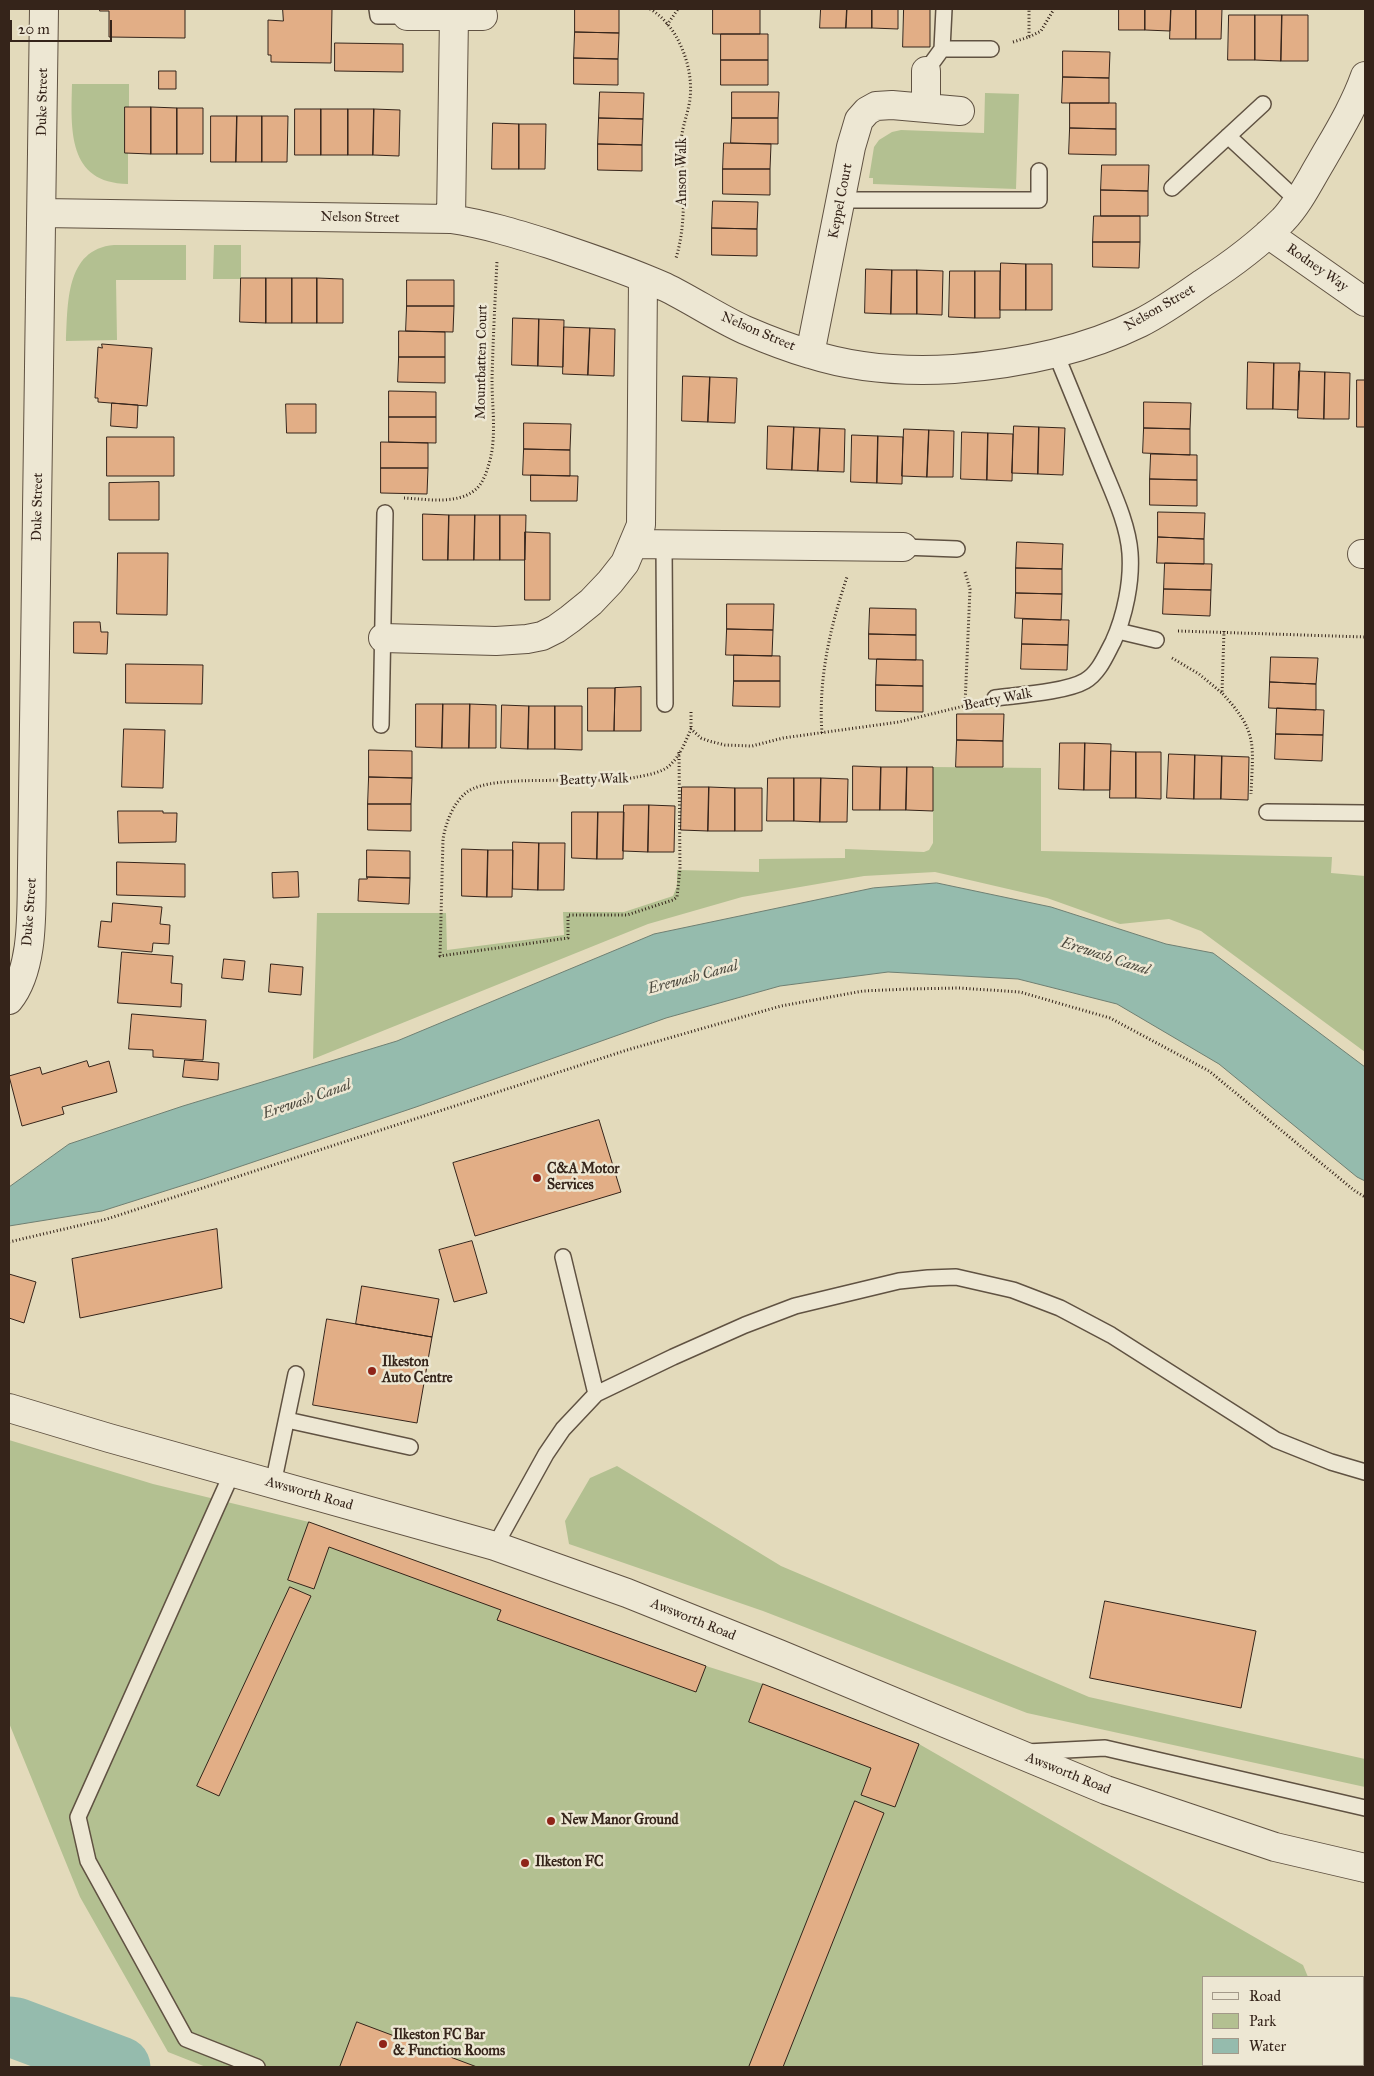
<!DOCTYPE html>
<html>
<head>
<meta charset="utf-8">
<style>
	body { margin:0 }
	#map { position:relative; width:1374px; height:2076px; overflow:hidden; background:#e3dabb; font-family:"IM FELL Great Primer",serif }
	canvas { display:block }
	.frame { position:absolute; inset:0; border:10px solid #35241a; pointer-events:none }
	.legend { position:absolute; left:1202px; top:1976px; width:162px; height:90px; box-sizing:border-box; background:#ede7d3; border:1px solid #a39989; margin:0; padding:6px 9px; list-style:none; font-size:15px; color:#35241a }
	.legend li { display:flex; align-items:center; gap:10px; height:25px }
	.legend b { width:25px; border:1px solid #a39989 }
	.scale { position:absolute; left:10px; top:20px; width:102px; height:22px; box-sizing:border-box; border:2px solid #35241a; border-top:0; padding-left:6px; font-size:15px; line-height:18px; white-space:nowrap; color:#35241a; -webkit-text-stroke:4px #ede7d3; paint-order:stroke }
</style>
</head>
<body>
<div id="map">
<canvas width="1374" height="2076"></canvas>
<div class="frame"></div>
<ul class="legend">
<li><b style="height:6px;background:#ede7d3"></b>Road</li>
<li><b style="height:14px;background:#b3c091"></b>Park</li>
<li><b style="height:14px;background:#95bbad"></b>Water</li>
</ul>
<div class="scale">20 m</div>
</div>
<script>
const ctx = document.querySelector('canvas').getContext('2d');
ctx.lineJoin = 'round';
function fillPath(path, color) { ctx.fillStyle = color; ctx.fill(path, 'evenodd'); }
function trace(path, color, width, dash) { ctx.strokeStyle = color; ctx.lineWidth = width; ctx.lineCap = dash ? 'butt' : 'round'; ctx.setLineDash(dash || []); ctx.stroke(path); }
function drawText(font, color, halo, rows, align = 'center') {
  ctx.font = font + ' "IM FELL Great Primer",serif'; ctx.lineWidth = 5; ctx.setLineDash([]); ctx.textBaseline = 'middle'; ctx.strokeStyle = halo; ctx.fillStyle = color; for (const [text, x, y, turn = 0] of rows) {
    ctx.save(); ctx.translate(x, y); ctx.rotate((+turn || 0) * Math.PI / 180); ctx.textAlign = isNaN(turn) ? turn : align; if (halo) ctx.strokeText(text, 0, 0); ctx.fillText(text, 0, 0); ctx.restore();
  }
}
fillPath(new Path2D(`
	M72,84h57v23l-4,1v45h3v31c-61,-1 -57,-55 -56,-100z
	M985,93l34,1 -3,95 -143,-5v-6h-4l5,-31 5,-7 13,-8 9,-2 83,3z
	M114,245h72v35h-70l1,60 -51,1c2,-36 -1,-92 48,-96z
	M214,245h27v34h-28z
	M933,767l108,1v83l291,6 -1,16 34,3v176l-164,-121 -32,-12 -49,5 -73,-26 -112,-26 -71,4 -122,21 -94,27 -335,135 4,-146h129l1,37 117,-15 -1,-23h61l49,-16 4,-10v-16l82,2v-13l86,-1v-9l79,3 5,-2 4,-7z
	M9,1440l144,44 156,38 397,144 57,18 156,60 384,221 5,12h-105v88h130v2h-1127l-38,-15 -88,-155 -71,-174z
	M617,1466l164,100 308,131 276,62v28l-338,-74 -264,-102 -194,-67 -4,-23 25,-43z`), '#b3c091');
const water = new Path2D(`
	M937,883l114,24 115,37 47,9 152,114v114l-8,-4 -138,-113 -102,-60 -99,-25 -130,-7 -108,14 -114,32 -250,89 -213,72 -101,32 -93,15v-39l60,-43 114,-38 214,-65 257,-107 219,-46z`);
fillPath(water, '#95bbad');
trace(water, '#6f7f72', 1);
trace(new Path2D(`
	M9,2027l7,1 104,39`), '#95bbad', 61);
const building = new Path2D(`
	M100,9h85v29l-76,-1v-26h-9z
	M283,9h49l-1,54 -60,-1v-7h-3v-35l15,1z
	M575,9h44v24l-44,-1z
	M713,9h47v25h-47z
	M821,9h26l-1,19h-26z
	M847,9h25v19h-26z
	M872,9h26v20l-26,-1z
	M904,9h26v38h-27z
	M1119,9h26v21h-26z
	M1145,9h26l-1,22 -25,-1z
	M1171,9h25v30h-26z
	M1196,9h26l-1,30h-25z
	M1229,15h26v45h-27z
	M1255,15h27l-1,46 -26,-1z
	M1282,15h26v46h-27z
	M575,32l44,1 -1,26 -44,-1z
	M721,34h47v26h-47z
	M335,43l68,1v28l-68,-1z
	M1063,51l47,1 -1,26 -46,-1z
	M574,58l44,1v26l-44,-1z
	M721,60h47v25h-47z
	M159,71h17v18h-17z
	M1063,77l46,1v25h-47z
	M600,92l44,1 -1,26 -44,-1z
	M732,92h47l-1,26h-46z
	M1070,103h46v26l-46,-1z
	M125,107h26v47l-26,-1z
	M151,107l26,1v46h-26z
	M177,108h26v46h-26z
	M295,109h26v46h-26z
	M321,109h27v46h-27z
	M348,109h26l-1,46h-25z
	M374,109l26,1 -1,46 -26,-1z
	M211,116h26l-1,46h-25z
	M237,116h25v46h-26z
	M262,116h26l-1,46h-25z
	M599,118l44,1 -1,26 -44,-1z
	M732,118h46v26l-47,-1z
	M493,123l26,1v45h-27z
	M519,124h27l-1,45h-26z
	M1070,128l46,1v26l-47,-1z
	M724,143l47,1 -1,25h-47z
	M598,144l44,1v26l-44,-1z
	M1102,165h47l-1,26 -47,-1z
	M723,169h47v26l-47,-1z
	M1101,190l47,1v25h-47z
	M713,201l45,1 -1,27 -45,-1z
	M1094,216h46v26h-47z
	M712,228l45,1v27l-45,-1z
	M1093,242h47l-1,26 -46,-1z
	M1001,263l25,1v46h-26z
	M1026,264h26v46h-26z
	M866,269l26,1 -1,44 -26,-1z
	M892,270h25v44h-26z
	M917,270l26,1 -1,44 -25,-1z
	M950,271h25v47l-26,-1z
	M975,271h25v47h-25z
	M241,278h25v45l-26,-1z
	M266,278h26v45h-26z
	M292,278h25v45h-25z
	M317,278l26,1v44h-26z
	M407,280h47v26h-47z
	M407,306h47l-1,26 -47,-1z
	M513,318l26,1 -1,47 -26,-1z
	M539,319l25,1 -1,47 -25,-1z
	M564,327l26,1 -2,47 -25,-1z
	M590,328l25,1 -1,47 -26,-1z
	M399,331l46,1v25h-46z
	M102,344l50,4 -5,58 -49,-4v-4h-3l3,-51 4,1z
	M399,357h46v26l-47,-1z
	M1248,362l26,1 -1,46h-26z
	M1274,363h26l-2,47 -25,-1z
	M1299,371l26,1 -1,47 -26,-1z
	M1325,372l25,1 -1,46h-25z
	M683,376l27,1 -2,45 -26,-1z
	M710,377l27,1 -2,45 -27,-1z
	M1357,380h8v47h-8z
	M389,391l47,1v25h-47z
	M1144,402l47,1 -1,26 -46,-1z
	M112,403l26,2 -1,23 -26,-2z
	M286,404h30v29h-29z
	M389,417h47v26l-47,-1z
	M524,423l47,1 -1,26 -46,-1z
	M768,426l26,1 -2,43 -25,-1z
	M1014,426l25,1 -1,47 -26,-1z
	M794,427l26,1 -2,43 -26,-1z
	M1039,427l26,1 -2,47 -25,-1z
	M820,428l25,1 -1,43 -26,-1z
	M1144,428l46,1v26l-47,-2z
	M904,429l25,1 -2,47 -25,-1z
	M929,430l25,1 -1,46h-26z
	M962,432l26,1 -1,47 -26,-1z
	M988,433l25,1 -1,47 -25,-1z
	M852,435l26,1 -1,47 -26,-1z
	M878,436l25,1 -1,47 -25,-1z
	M107,437h67v39h-67z
	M381,442l47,1v25h-47z
	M524,449l46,1v26l-47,-1z
	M1151,454l46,1v25l-47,-1z
	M381,468h47l-1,26 -46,-1z
	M531,475l47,1 -1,25h-46z
	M1150,479l47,1v26l-47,-1z
	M159,482v38h-50v-37z
	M1158,512l47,1 -1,26 -46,-2z
	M423,514l26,1 -1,45h-25z
	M449,515h26l-1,45h-26z
	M475,515h25v45h-26z
	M500,515h26l-1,45h-25z
	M525,532l25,1v67h-25z
	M1158,537l46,2v25l-47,-1z
	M1017,542l46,2 -1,25 -46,-1z
	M118,553h50l-1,62 -50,-1z
	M1165,563l47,1 -1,26 -47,-1z
	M1016,568l46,1v25l-46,-1z
	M1164,589l47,1 -1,26 -47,-2z
	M1016,593l46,1 -1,26 -46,-2z
	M727,604h47l-1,26 -46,-1z
	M870,608l46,1v26l-47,-1z
	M1023,619l46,1 -1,25 -46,-1z
	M74,622h26l1,10h7l-1,22 -33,-1z
	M727,629l46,1 -1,26 -46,-1z
	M869,634l47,1v25l-47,-1z
	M1022,644l46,1 -1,25 -46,-1z
	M734,655l46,1v25h-46z
	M1271,657l47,1 -2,26 -46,-2z
	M877,659l46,1v26l-47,-1z
	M126,664l77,1 -1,39 -76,-1z
	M734,681h46v26l-47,-1z
	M1270,682l46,2v26l-47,-2z
	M876,685l47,1v26l-47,-1z
	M641,687v44h-27l1,-43z
	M588,688h27l-1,43h-26z
	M416,704h27l-1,44 -26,-1z
	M443,704h27l-1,44h-27z
	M470,704l26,1v43h-27z
	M502,705l27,1 -1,43 -27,-1z
	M529,706h26v43h-27z
	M555,706h27v44l-27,-1z
	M1277,708l47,2 -1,25 -47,-1z
	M957,714h47l-1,27 -46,-1z
	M124,729l41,1 -2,58 -41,-1z
	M1276,734l47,1 -1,26 -47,-2z
	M957,740l46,1v26h-47z
	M1060,743h25l-1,47 -25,-1z
	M1085,743l26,1 -1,46h-26z
	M369,750l43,1v27l-43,-1z
	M1111,751l25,1v46h-26z
	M1136,752h25v47l-25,-1z
	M1169,754l26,1 -1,44 -27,-1z
	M1195,755l27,1 -1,43h-27z
	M1222,756l27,1 -1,43 -27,-1z
	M853,766l28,1 -1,43h-27z
	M881,767h26l-1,43h-26z
	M907,767h26v44l-27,-1z
	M369,777l43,1 -1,26h-43z
	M768,778h26v43h-27z
	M794,778h27l-1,44 -26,-1z
	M821,778l27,1 -1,43h-27z
	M682,787h27l-1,44 -27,-1z
	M709,787l26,1v43h-27z
	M735,788h27v43h-27z
	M368,804h43v27l-43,-1z
	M624,805h25l-1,47 -25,-1z
	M649,805l26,1 -1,46h-26z
	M118,811h45v2h14l-1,29 -57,1z
	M572,812h26l-1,47 -25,-1z
	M598,812h26l-1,47h-26z
	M513,842l26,1 -1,47 -25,-1z
	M539,843h26l-1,47h-26z
	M462,849l26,1 -1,47 -25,-1z
	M367,850l43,1v27l-43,-1z
	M488,850h25l-1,47h-25z
	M117,862l68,2v33l-68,-2z
	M298,872l1,25 -26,1 -1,-25z
	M367,877l43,1 -1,26 -51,-3 1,-22h8z
	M113,903l49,4 -2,17 10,1 -1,19 -16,-1 -1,9 -54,-5 3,-26 10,1z
	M122,952l51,4 -2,27 11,1 -1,23 -63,-4z
	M224,959l21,2 -2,19 -21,-2z
	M271,964l32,3 -2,28 -32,-3z
	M132,1014l74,6 -3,40 -50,-3v-7l-24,-1z
	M185,1060l34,3 -1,17 -35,-3z
	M87,1061l2,6 20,-6 8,31 -55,15 2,7 -42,12 -13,-50 31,-9 2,7z
	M599,1120l22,72 -146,44 -22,-73z
	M217,1229l5,59 -142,30 -8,-59z
	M472,1241l15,52 -33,9 -15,-52z
	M9,1274l27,8 -12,41 -15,-5z
	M362,1286l77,13 -7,38 -76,-13z
	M327,1319l105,18 -15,86 -104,-18z
	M309,1522l397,144 -10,26 -199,-72 4,-10 -172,-63 -15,42 -26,-9z
	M290,1587l21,9 -92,200 -22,-10z
	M1105,1601l151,30 -15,77 -151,-30z
	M763,1684l156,60 -24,63 -34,-12 10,-27 -122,-46z
	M855,1801l29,12 -101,254h-34z
	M357,2022l120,45h-137z`);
fillPath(building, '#e2ae86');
trace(building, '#35241a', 1);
const service = new Path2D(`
	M377,9l1,7h29
	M942,49h49
	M926,71l16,-22 2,-40
	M1228,136l70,65
	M1172,188l91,-84
	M842,200h197v-29
	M664,544l1,160
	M903,547l54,2
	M1118,631l38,9
	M995,698c23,-3 71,-6 90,-17 14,-8 21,-26 28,-39 12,-26 19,-61 17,-89 -2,-29 -17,-60 -28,-87 -15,-37 -31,-75 -46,-112
	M381,725l4,-212
	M1267,812l98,1
	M563,1257l33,137
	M287,1420l123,27
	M232,1473l-154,344 10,44 98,178 71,28
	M273,1484l23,-110
	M495,1546l51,-92 17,-25 33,-35 77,-37 72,-32 50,-19 104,-25 29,-3 28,-1 57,13 47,18 51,27 165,105 55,22 34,10
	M1027,1752l78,-4 260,60`);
const minor = new Path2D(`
	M407,16h76
	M926,71v37
	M42,213l409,6c34,5 66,15 98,25 39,13 78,26 116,43 27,13 53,31 80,43 21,9 44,18 65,24 47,15 95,18 144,15 64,-5 127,-17 186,-46 22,-11 43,-26 63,-40 28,-18 56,-39 80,-63 16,-17 26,-38 38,-58 16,-28 33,-55 44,-86
	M451,219l3,-203
	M1268,234l97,68
	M810,354l41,-207 8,-27 8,-9 9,-5 16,-1 68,6
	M634,544l269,3
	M1362,554h3
	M383,638l113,3 31,-2 15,-3 14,-7 14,-10 21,-17 19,-20 15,-19 16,-38 2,-247
	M9,1000c26,-32 22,-92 23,-132l12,-859`);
const tertiary = new Path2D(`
	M9,1408l100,30 386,108 132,47 152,61 327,136 169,57 90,21`);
trace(service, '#605242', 18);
trace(minor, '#605242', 30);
trace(tertiary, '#605242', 30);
trace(new Path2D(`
	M650,9c28,16 44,59 40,90 -2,16 -10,32 -9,49 2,36 6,74 -5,110
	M667,25l11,-16
	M1029,37l12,-6 13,-22
	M1013,42l16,-5v-28
	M404,498c21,1 53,7 71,-8 9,-7 13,-22 16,-34 5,-24 1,-52 1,-76 1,-40 3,-79 5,-119
	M965,572l5,17 -5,116
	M1178,631l187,6
	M1224,631l-2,62c36,39 31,50 29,101
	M1172,658l27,16 23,19
	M691,712v17
	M822,733c-4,-53 8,-106 25,-156
	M679,752l1,117 -3,28 -4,3 -46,15h-59v23l-128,18 3,-117c3,-17 10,-36 24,-47 27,-20 130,-6 170,-15 11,-2 28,-5 35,-14 9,-9 14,-23 19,-34l10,9 8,3 16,4 27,1 31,-8 116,-16 73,-18
	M9,1242l98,-23 520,-169 154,-44 82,-15 45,-2 51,-1 61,4 90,26 99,53 146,120 10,6`), '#35241a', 3, [1, 2.5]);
trace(service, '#ede7d3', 15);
trace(minor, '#ede7d3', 28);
trace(tertiary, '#ede7d3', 28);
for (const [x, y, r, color] of [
	[537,1178,5,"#8f2418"],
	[372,1371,5,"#8f2418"],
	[551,1821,5,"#8f2418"],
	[525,1863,5,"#8f2418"],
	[383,2044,5,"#8f2418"]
]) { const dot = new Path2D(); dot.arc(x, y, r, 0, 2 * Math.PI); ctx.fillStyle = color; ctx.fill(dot); trace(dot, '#ede7d3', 2); }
drawText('14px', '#35241a', '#ede7d3', [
	["Duke Street",43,102,-89],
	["Anson Walk",683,172,-90],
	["Keppel Court",841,201,-79],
	["Nelson Street",360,218,1],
	["Rodney Way",1317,268,35],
	["Nelson Street",1160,308,-30],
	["Nelson Street",758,332,23],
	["Mountbatten Court",482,362,-89],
	["Duke Street",38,507,-89],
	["Beatty Walk",998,700,-11],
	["Beatty Walk",594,780,-2],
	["Duke Street",30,912,-86],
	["Awsworth Road",309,1494,16],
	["Awsworth Road",693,1620,22],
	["Awsworth Road",1068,1774,22]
]);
drawText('bold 14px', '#35241a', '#ede7d3', [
	["C&A Motor",547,1170],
	["Services",547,1186],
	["Ilkeston",382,1363],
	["Auto Centre",382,1379],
	["New Manor Ground",561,1821],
	["Ilkeston FC",535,1863],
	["Ilkeston FC Bar",393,2036],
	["& Function Rooms",393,2052]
], 'left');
drawText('italic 15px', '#4d4a3f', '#ede7d3', [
	["Erewash Canal",1105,957,18],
	["Erewash Canal",693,978,-15],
	["Erewash Canal",307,1100,-19]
]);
</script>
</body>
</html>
